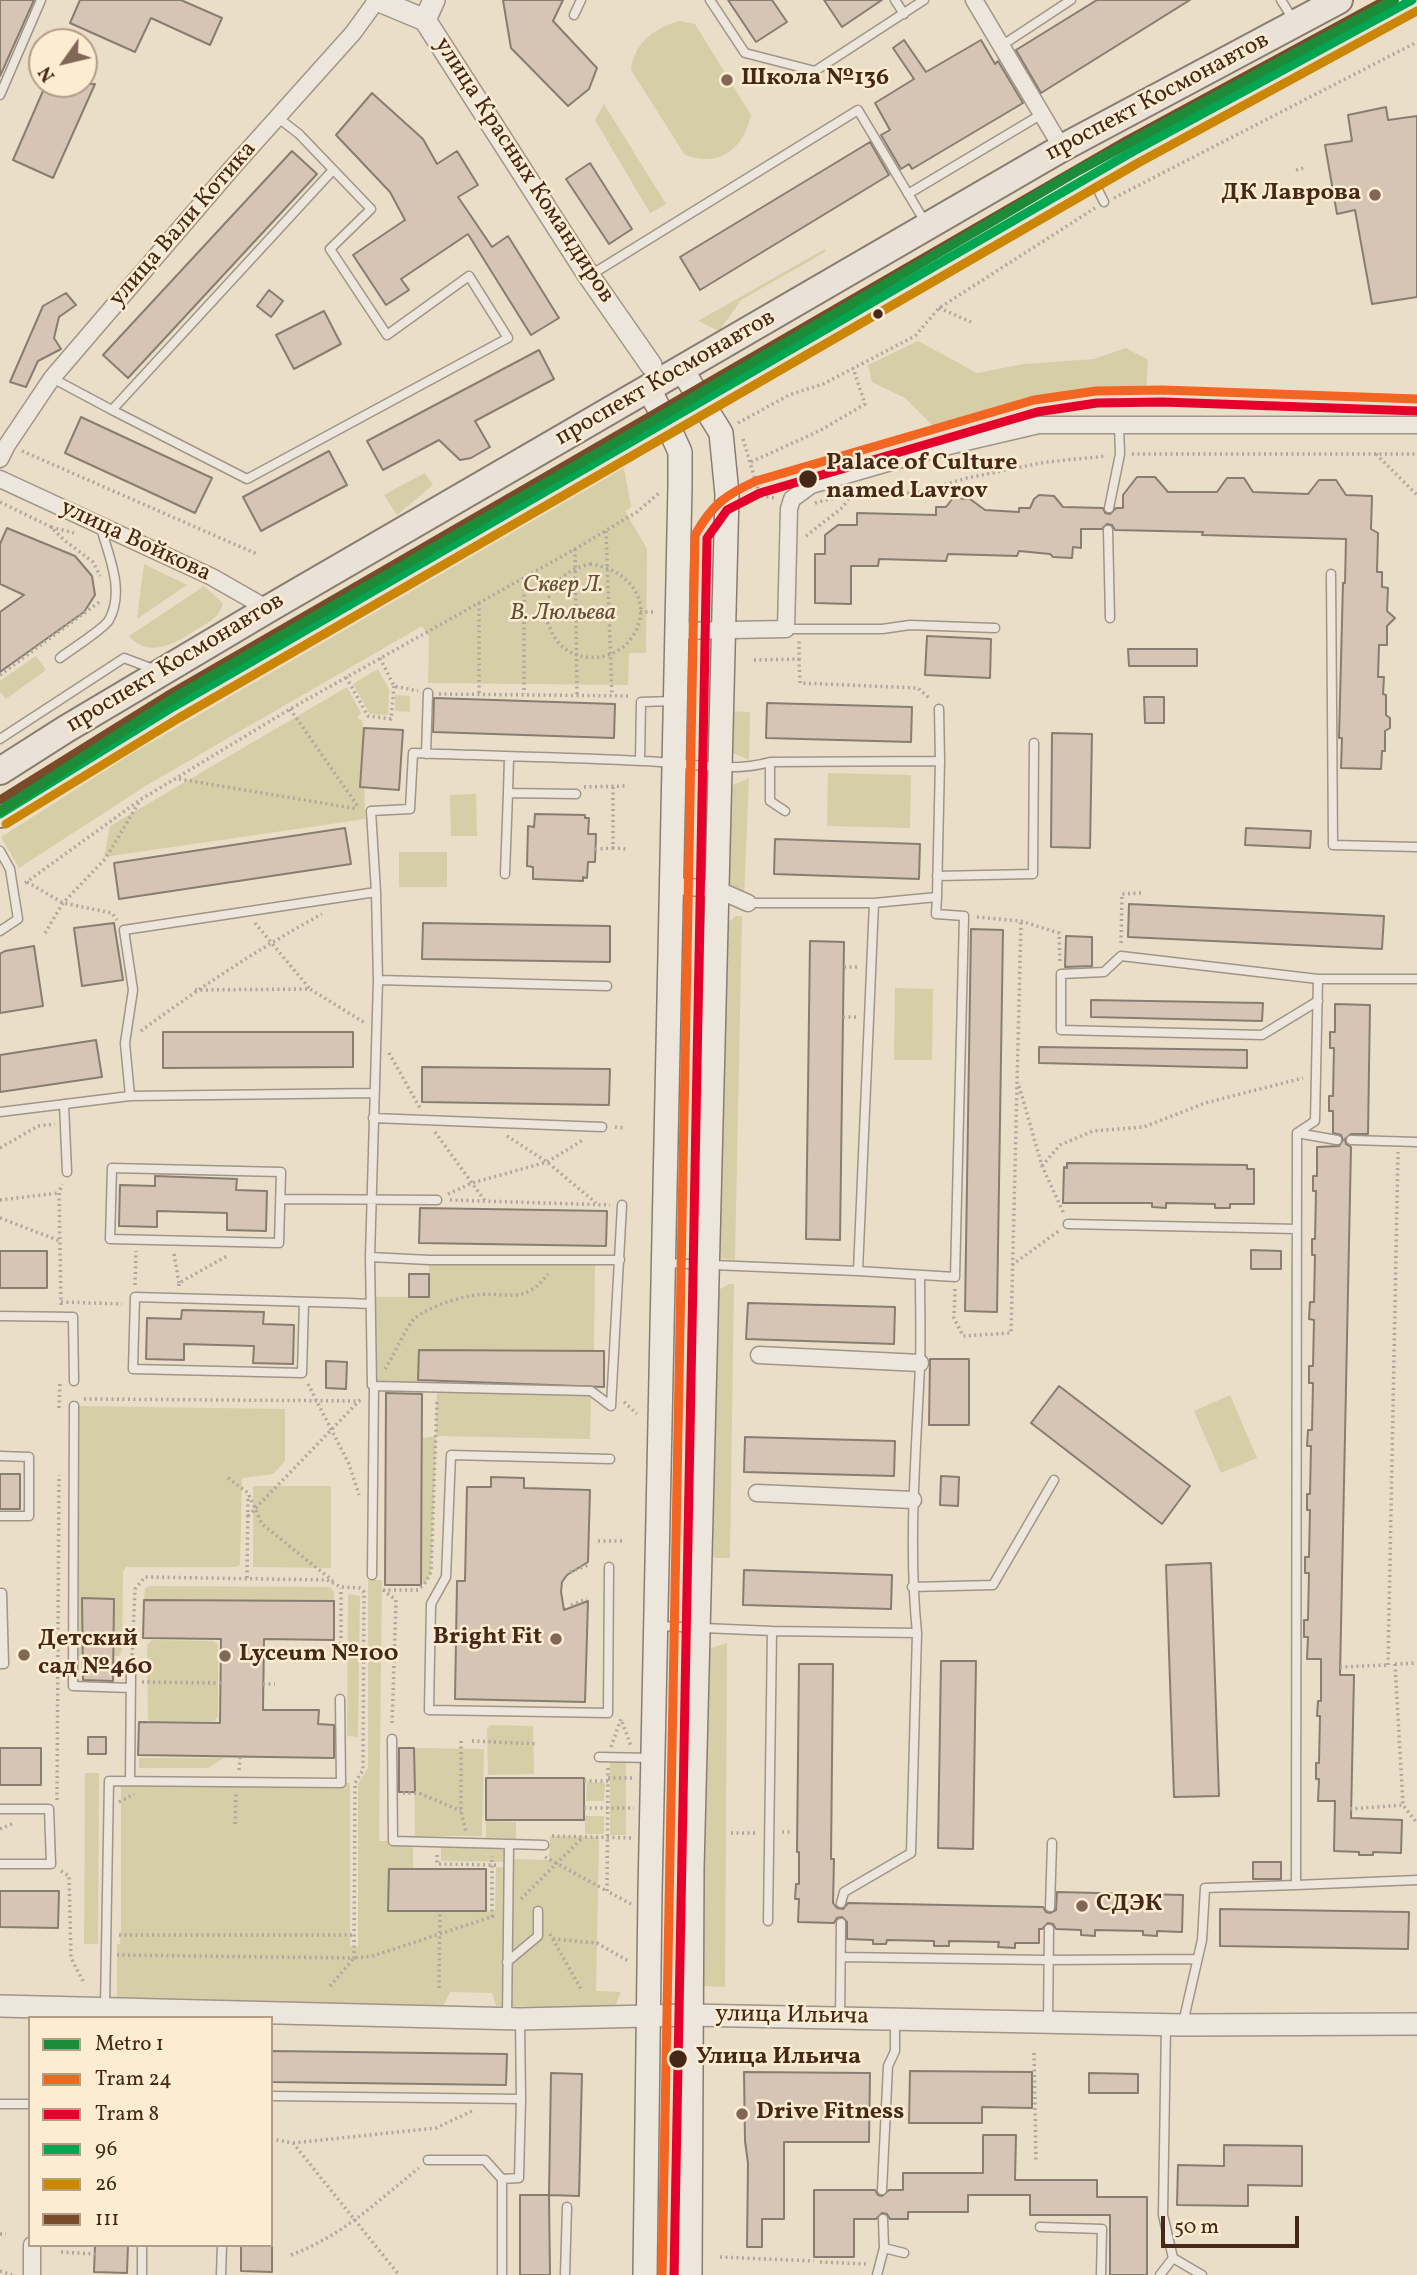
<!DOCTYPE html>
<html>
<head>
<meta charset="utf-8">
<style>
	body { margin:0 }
	#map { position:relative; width:1417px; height:2275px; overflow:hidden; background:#eadec8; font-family:Vollkorn,serif }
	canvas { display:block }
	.legend { position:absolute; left:28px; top:2016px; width:245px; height:231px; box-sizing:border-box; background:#fbecd2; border:2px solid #b39d88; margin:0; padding:9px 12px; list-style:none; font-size:21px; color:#472719 }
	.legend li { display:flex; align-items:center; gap:14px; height:35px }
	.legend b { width:35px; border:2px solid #b39d88 }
	.north { position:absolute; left:28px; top:28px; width:70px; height:70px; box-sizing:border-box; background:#fbecd2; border:2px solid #b39d88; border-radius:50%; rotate:236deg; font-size:19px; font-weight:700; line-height:28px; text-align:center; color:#472719 }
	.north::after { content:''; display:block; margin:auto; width:24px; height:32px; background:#806756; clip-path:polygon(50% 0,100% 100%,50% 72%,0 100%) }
	.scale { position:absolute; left:1161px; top:2216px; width:138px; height:32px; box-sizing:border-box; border:4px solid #472719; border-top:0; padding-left:9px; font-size:21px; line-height:24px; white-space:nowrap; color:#472719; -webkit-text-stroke:5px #fbecd2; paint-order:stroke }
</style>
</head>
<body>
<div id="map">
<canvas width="1417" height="2275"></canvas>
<ul class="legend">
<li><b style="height:9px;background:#1c8c3a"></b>Metro 1</li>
<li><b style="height:9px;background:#f26522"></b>Tram 24</li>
<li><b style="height:9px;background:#e4002b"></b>Tram 8</li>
<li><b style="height:9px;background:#00a651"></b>96</li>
<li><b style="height:9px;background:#cb8606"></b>26</li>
<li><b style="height:9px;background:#7a4b2a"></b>111</li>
</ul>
<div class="north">N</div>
<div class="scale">50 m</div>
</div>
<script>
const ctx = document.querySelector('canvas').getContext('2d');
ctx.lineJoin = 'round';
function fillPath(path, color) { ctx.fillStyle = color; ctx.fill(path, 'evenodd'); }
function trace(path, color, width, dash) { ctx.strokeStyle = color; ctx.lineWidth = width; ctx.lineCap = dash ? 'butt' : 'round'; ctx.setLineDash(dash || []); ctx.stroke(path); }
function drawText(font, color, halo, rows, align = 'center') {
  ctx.font = font + ' Vollkorn,serif'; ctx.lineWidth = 5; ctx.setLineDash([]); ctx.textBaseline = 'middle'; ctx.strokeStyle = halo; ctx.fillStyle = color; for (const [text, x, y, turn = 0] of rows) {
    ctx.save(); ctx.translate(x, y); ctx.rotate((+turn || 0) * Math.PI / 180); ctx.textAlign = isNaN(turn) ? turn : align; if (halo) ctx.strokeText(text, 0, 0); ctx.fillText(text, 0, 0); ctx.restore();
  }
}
fillPath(new Path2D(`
	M680,21l15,3 56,91c-8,34 -31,53 -66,40l-54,-85c3,-27 23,-42 49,-49z
	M604,104l62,100 -16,9 -55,-93z
	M825,249v3l-84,48 -22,31 -21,-10z
	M918,341l59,32 47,-9 70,-5 32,-11 22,12 -2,32 -91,4 -121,31 -29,-29 -33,-16 -4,-17z
	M624,468l7,39 -6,4 22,38 -1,104h-17l-1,32 -200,-2 1,-46 -7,-11 -275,159 -128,83 -18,-31 132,-84z
	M425,473l8,12 -36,30 -13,-20z
	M144,564l43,21 -50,34z
	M204,586l19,17c-3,15 -16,20 -27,27 -20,13 -47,29 -67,6z
	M36,656l10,14 -40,29 -6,-8v-10z
	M378,669l11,20 -1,26 -18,-1 -17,-30z
	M347,687l14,26 -3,3v3l4,1 1,5 2,94 -261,38 6,-31z
	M395,695l15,1v16l-15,-1z
	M729,711l21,1 -1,48 -21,-9z
	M828,773l83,2 -1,53 -83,-2z
	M749,778l-5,118 -19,-8 3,-101z
	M476,794l1,42h-26l-1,-41z
	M399,852h48v35h-48z
	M736,916h6l-7,344 -18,-2 6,-332z
	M895,988l38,1 -1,71h-38z
	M429,1260l166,1 -1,91 -175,-2 -1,35h-46v-88h57z
	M729,1284h5l-4,274h-15l-5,-3 5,-263z
	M437,1388l154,3 -1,48 -154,-3 -5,136 -5,10 -5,3 2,-147 13,-2z
	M1230,1395l27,63 -36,15 -27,-62z
	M74,1406l211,3v52l-12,13 -31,4 -2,87 -5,2h-109l-3,5 -1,79 -3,5h-46z
	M253,1486h78v82l-78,-1z
	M368,1580h14l-3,261h34v28h-24l-1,41 107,1 1,-44h12l3,-8 38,1 1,-24 49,1 -3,154 25,1 -7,16 -118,-2 -4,-13 -42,-1 -6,13 -327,-4v-57h3l1,-15v-148l229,2v163l8,1v-163l10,-16z
	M150,1586l180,1 4,5v9l-190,-1 1,-12z
	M348,1594l12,2 -2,141 -11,-1z
	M152,1640l61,1 5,3v72l-3,5h-64l-3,-2 -1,-74z
	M727,1643l-2,344 -22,-1 5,-337z
	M490,1725l43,1 1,48 -46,1 -1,-46z
	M414,1748l70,1 -2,87h-67z
	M139,1758h85l-16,10h-69z
	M610,1761h16v74h-16z
	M85,1773h14l-1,171h-14z
	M587,1782l18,1 -1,18h-18z
	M585,1816h19v18h-19z
	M486,1821l30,1v17l-30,-1z
	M441,1843l68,1v18l-68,-1z`), '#d6cea6');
const building = new Path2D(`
	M0,0h34l-34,76z
	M80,0h101l41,18 -12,27 -59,-27 -16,34 -65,-29z
	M503,0h60l-10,21 44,47 -8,21 -21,17 -57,-58z
	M728,0h44l15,22 -31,20z
	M824,0h58l-40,27z
	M1097,0h93l-149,93 -25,-43z
	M904,40l22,32 55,-32 14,24 3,-3 25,42 -111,66 -3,-5 -8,5 -20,-34 9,-5 -15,-27 39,-24 -21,-31z
	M46,84h49l-42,94 -40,-18z
	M372,93l51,46 14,25 20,-13 21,34 -20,12 34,50 16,-11 51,82 -28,17 -63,-101 -67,45 8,11 -23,15 -33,-50 52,-35 -15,-28 -54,-57z
	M1386,107l2,13 29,-4v181l-45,7 -17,-94 -18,4 -12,-69 27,-4 -4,-26z
	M870,142l19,33 -189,115 -20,-33z
	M292,151l25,23 -189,204 -25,-23z
	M590,163l42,66 -23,15 -43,-65z
	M269,290l14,11 -12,16 -14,-11z
	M66,293l10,12 -17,12 -5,21 7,11 -23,12 -12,26 -16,-5 33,-76z
	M324,311l17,33 -47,25 -18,-34z
	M539,350l15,29 -79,42 15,26 -19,11 -11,2 -21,-20 -56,30 -16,-29z
	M81,417l131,61 -17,35 -130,-60z
	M329,451l18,34 -86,46 -18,-34z
	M1137,477h18l13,15h49l10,-14h17l9,14 55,2 11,-14h17l10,15 26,1 -1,33 7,4 -1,39h5v15l6,1 -1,23 8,7 -8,8v19h-8l-1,32h6l-1,17 3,1v20l4,3v10l-5,3v20h-3l-1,18 -40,-1 1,-30h-3l4,-155h2l1,-44 -144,-4 1,-3 -88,-2 -3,-5 -5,-1 -5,5h-21v19l-8,-1 -1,11 -19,-1 -3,-3 -31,-3 -2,5 -69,-2 -2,7 -67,-2 -1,7h-27v38l-36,-1v-49h10v-19l13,-10h19v-12l79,2v-8h10l7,-9 17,1 15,11 34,2v-4h11l4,-9 5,-4 15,1 9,11 40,1 2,5 5,1 6,-6h7v-13z
	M7,528l68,28 17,20 3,19 -11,17 -84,60v-60l24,-17 -24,-11v-40z
	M927,636l64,3 -1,39 -65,-3z
	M1128,649h69v17h-68z
	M1144,697h20v26h-19z
	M434,698l181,6 -1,34 -181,-6z
	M767,703l145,4 -1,35 -145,-4z
	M364,728l39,2 -4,60 -39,-3z
	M1052,733l40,1 -2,114 -39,-1z
	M535,814l50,1v3h4l-1,16h8l-1,28h-7l-1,16 -4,-1v4l-50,-2v-12l-6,-1 1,-40 6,1z
	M345,828l6,36 -232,35 -5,-36z
	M1246,828l65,3 -1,17 -65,-3z
	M775,839l145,5 -1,35 -145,-5z
	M1129,904l255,12 -2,33 -254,-12z
	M114,923l9,57 -41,6 -8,-58z
	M423,923l187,3v36l-188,-3z
	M971,929l32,1 -6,382 -32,-1z
	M1066,936l26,1v29l-27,1z
	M810,941l34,1 -4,298 -34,-1z
	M34,946l9,60 -43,7v-59l5,-3z
	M1091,1000l172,3 -1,18 -171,-4z
	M1335,1004l35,1 -2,129h-17l-6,5 1,5 5,3 -11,528h14l-3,143 51,2 -1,33 -28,-1v3h-14v-3l-25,-1 1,-50h-17l1,-22h-3v-16h3l1,-47h-3l1,-15h3v-42h-14l1,-22h-4v-17h4l1,-47h-4v-16h4l1,-47h-3v-16h3l1,-48h-4l1,-16h4l1,-47h-4v-17h4l1,-46 -5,-1 1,-17h4l1,-47h-3v-16h3l1,-48h-3v-15h4v-29l22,-1 4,-6 -2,-5 -8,-2v-22h-4v-15h4l1,-48h-4v-16h5z
	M163,1032h190v35l-190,1z
	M96,1040l6,37 -102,15v-37z
	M1039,1047l208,3v18l-208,-5z
	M422,1067l188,2 -1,36 -187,-3z
	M1067,1163l180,2v4h7v35h-24v4h-15v-4l-49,-1v5l-14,-1v-4h-89l1,-36 3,1z
	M155,1176l82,3 -1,11 31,1 -1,40 -39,-1v-17l-70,-2v16l-38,-1 1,-41 35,1z
	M420,1208l187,3 -1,35 -187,-3z
	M1251,1250l30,1v18h-30z
	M0,1251h47v37h-47z
	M409,1274h20v23h-20z
	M748,1303l147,4 -1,37 -148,-5z
	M182,1310l82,2 -1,12 31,1 -1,39 -40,-1 1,-17 -70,-2v16l-38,-1 1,-41 34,1z
	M419,1350l185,1v36l-186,-7z
	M930,1359h39v66h-40z
	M326,1361l21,1 -1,27 -20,-1z
	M1059,1386l131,100 -28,38 -131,-101z
	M386,1393l36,1 -1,191h-36z
	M745,1437l150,4 -1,35 -150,-4z
	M0,1474h20v35h-20z
	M941,1476l18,1 -1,29 -18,-1z
	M491,1477l33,1v10l66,2 -2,72 -21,13 -5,7 -1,10 3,18 24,-9 -3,101 -130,-3 2,-118h8l2,-94h24z
	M1211,1563l8,233 -45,1 -8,-232z
	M744,1570l148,5 -1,34 -148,-4z
	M82,1598l32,1 -1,82 -30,-1z
	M144,1600l190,1v39l-70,-1 -1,71h56l-1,14 16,1v33l-196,-3 1,-33 81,1 1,-84 -78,-1z
	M941,1661h35l-3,188 -35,-1z
	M799,1664h34l-2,195h3l-1,44 4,5 6,1 5,-6 195,4 3,5 4,1 6,-3 1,-18 126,3 -1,37 -25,-1v5l-14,-1v-4l-48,-1v6l-14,-1v-5l-25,-1 -3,-5 -5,-1 -6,6h-3v14h-24v5l-17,-1 1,-5 -50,-1v5h-15v-5l-47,-1 -1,4h-13v-4l-26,-1v-17l-5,-5 -5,1 -3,5 -36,-1 1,-23h-4l1,-15h3v-32h-2z
	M88,1737h18v17h-18z
	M0,1748h41v37h-41z
	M399,1748h15l1,44h-16z
	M486,1778h98v42h-98z
	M1253,1862h28v17h-28z
	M389,1869h97v42h-98z
	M0,1891h59l-1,37 -58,-1z
	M1220,1909l189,3 -1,37 -188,-3z
	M271,2051l236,3 -1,31 -235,-3z
	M910,2071l122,1v36l-50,-1v16h-73z
	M744,2072l126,1 -1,69h-85v77h-22v28h-15l1,-84 -3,-22z
	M551,2073l31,1 -3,122 -30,-1z
	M1089,2073l49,1v19h-49z
	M983,2135h33l-1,45h82v17h50v78h-37v-60h-80v-20h-62v17h-60v7h-18l-3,-5 -5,-1 -6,6h-22v38h-40v-67h61l3,5 4,1 7,-6h14v-17h80z
	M1224,2145l78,1v40l-54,-1v21l-71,-1 1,-40 46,1z
	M520,2195h29l1,80h-30z
	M95,2245h33l-1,28 -33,-1z
	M241,2245h31v27l-31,-1z`);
fillPath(building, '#d6c5b5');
trace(building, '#887d70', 2);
const service = new Path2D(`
	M710,0l35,53 70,18 109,-71
	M895,0l9,14
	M1281,0l13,21
	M574,15l7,-15
	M1001,46l70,-46
	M0,95l41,-95
	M1093,180l11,22
	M908,194l134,-80
	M589,276l269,-166 67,112
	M52,378l60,32 221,-240
	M112,410l135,69 261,-141 -39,-62 -82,59 -57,-86 41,-40 -72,-75 -22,-17
	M1109,508l11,-54 -1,-29
	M1108,530l2,88
	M1331,574l2,271 84,2
	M786,629h96l28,-4 85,3
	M60,658c10,-8 44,-29 49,-38 16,-29 0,-63 -8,-92
	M0,739l124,-81 32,12
	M426,754l2,-61
	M509,757l-1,36 68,1
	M640,760l1,-58 33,-1
	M770,762v39l15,10
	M0,851l10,18 8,50 -18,12
	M505,874l3,-81
	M937,876l96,-2 1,-131
	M748,903h126
	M1318,979l-3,142 -18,12 -1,752 121,-5
	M378,980l229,6
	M1318,1001l-56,34 -201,-5v-56l43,-2 17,-16 197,23h99
	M130,1096l-5,-53 8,-53 -9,-60 252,-38
	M64,1104l3,68
	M0,1112l130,-16 244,-3
	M373,1118l229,9
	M1297,1133l40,7
	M1351,1140l66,2
	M112,1168l169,4 -2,71 -169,-4z
	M280,1199l157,1
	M1068,1224l229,5
	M370,1257l59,3h191
	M665,1263l193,8 16,-368 63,-6 3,-136
	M858,1271l97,6 9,-361 -28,-2 1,-17
	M304,1302l-2,71 -169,-4 2,-72 213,6 22,1
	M0,1316l73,1 1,64
	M374,1386l217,5 20,15
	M74,1406l-1,280 58,2
	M611,1406l11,-201
	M0,1456l29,1v59h-29
	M609,1567l-1,146 -179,-3 2,-106 15,-27 5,-122 159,4
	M372,1575l2,-189 -2,-1 -2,-128 8,-277 -2,-88 -5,-81 39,-2 3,-56c77,3 153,4 230,8 42,1 86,13 127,1l170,-1 -1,-52
	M912,1587l81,-2 61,-105
	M0,1593h2l2,71h-4
	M658,1626l114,5 145,2c-9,-89 -1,-178 3,-267 1,-30 0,-61 0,-91
	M392,1739l1,102 116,3 -2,174
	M599,1757l53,1
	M130,1781l1,-110
	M0,1809h49l2,55h-51
	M509,1844l35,1
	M841,1903l3,-11 67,-39 6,-220
	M1050,1907l2,-64
	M768,1921l4,-290
	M841,1957l207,3 149,-1
	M507,1962l31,-26v-25
	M105,2007l4,-226 232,2 -1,-84
	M840,2017l1,-94
	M1048,2021l1,-92
	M1183,2023l19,-83 3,-52 91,-3
	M1166,2025l-3,190 10,43 29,17
	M271,2096l250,3
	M0,2104h30
	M428,2160h57l17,19
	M882,2190l6,-124 7,-15v-32
	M1040,2227l62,2 -1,46
	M884,2248l20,5
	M142,2275v-30
	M221,2275l1,-30
	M502,2275v-96l17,-1 2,-79 -1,-78
	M565,2275l2,-68
	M877,2275l7,-27 -1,-29
	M1160,2275l13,-17`);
const minor = new Path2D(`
	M974,0l88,148
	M0,459l7,-14 45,-67 180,-210 121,-135 24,-33
	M0,479l212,98 56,32
	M677,631l109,-2 3,-120 3,-10 19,-14 125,-36 103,-24h378
	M673,886l43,3 32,14
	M759,1355l161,8
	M757,1493l156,7
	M32,2275v-30`);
const tertiary = new Path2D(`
	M377,0l48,20 164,256 62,89
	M425,20l9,-20
	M0,2006l520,13 170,-4 493,10 234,-1`);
const secondary = new Path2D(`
	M682,370l39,63 6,61 -35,1374 -2,407
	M645,2275l5,-383 30,-1407v-33l-13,-29 -18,-33`);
const primary = new Path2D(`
	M0,771l66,-42 202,-120 794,-461 277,-148
	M0,814l173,-107 546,-314 413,-241 280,-152`);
trace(service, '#a09587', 11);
trace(minor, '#a09587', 19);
trace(tertiary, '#a09587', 24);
trace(secondary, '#887d70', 26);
trace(primary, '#887d70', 30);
trace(new Path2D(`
	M1296,170l8,-2
	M1300,189l7,-1
	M1114,198l303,-156
	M939,308l32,14
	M738,423l51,-28 34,-11 92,-48 24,-28 156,-100
	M743,439l17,57 17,2
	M22,451l235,103
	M1132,454h285
	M1376,454l41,41
	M751,462l70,-32 44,-26 -12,-36
	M0,502l51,25 13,13 29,22 7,14
	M815,503l37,-10h62l53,-15 79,-16 61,-6
	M51,527l23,6
	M606,531l6,165
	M806,536l37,-29 8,-12
	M575,549l2,146
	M590,564c37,4 66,38 42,73 -14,22 -47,27 -68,11 -9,-7 -13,-17 -17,-27l4,-3 1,-5 -2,-5 -5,-2c9,-24 20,-36 45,-42z
	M524,578v116
	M479,603v91
	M640,612h16
	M380,658l14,28 24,5
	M799,659l1,24 118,5 12,11
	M754,660l45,-1v-19
	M0,675l102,-75
	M346,677l22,39 23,3 3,-33
	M439,694l192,2
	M290,709l69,99
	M179,779l179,30
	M584,787l43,-1
	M613,787v61l14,1
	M595,849l18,-1
	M27,882l36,21 49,10 5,7
	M25,883l115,-83 150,-91 285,-160 62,-37 22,-19
	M977,917l44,4 38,12 1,30
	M255,923l55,66
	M45,933l18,-30 43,-45 33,-56
	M1121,943l1,-49 19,-1
	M844,967h15
	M195,990l115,-1 55,34
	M843,1017h16
	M141,1031c58,-43 117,-82 181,-117
	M389,1053l31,55
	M1019,1086l23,80 22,48
	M615,1127l10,1
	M435,1132l50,69
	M507,1136l40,26 49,41
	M0,1148l38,-22 17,-2
	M1042,1166l18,-21 33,-14 51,-4 61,-24 98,-25
	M448,1194l24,-11 75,-21 36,-22
	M0,1200l59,-7
	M450,1200l160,5
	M0,1218l60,23
	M174,1254l5,29
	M1012,1265l48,-35
	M135,1285l1,-34
	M179,1286v-3l48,-27
	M955,1289l-1,29 9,18 48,-3 10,-412
	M61,1302l61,2
	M61,1305l-2,-112 3,-9
	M385,1369c7,-10 23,-46 30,-51 14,-11 38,-19 55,-22 35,-7 52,12 78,-22
	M308,1384l41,80 10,31
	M84,1399l276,2
	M624,1402l13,12
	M59,1408l1,-27
	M228,1478l20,15 14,31 71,57
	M248,1516l113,-117
	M598,1541h27
	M570,1572l18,-7
	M247,1578l1,-83
	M383,1590h35l8,-8 5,-10 6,-172
	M383,1590l13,10 -4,126
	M571,1605l16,-6
	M341,1649v-61
	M341,1655h23
	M1395,1664l8,141 14,18
	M1395,1664l22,-1
	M1388,1665l10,-513
	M1340,1667l47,-2
	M142,1682l79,1
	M263,1684h12
	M461,1741v70l5,21
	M472,1741l66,3
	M611,1747l10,-28 10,27
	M608,1768l-1,123 24,13
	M239,1770l1,-13
	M608,1778h26
	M584,1781h24
	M403,1793h16l42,18
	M57,1800l2,-325
	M119,1802l15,-8
	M584,1808h50
	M1350,1809l53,-4
	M235,1824l1,-30
	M0,1829l14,-6
	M782,1832h9
	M731,1833h26
	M552,1836l80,2
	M437,1855v9l60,1
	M545,1857l62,34
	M61,1871l8,5 2,82 12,23
	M521,1899l62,-62
	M492,1917v-61
	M550,1934l32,57
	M119,1935h236
	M553,1939l44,4 33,19
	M117,1955l237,3 1,-175 8,-13 1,-178 -4,-4 -19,-1 -14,-7 -182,-3 -10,12 -3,69
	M330,1986l24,-28 19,-2 124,-41
	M439,1988l1,-77
	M1034,2053l2,108
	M271,2139l22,4 106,132
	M293,2143l143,-15 36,-17
	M0,2234h6
	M61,2252l34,2
	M291,2255c53,-20 85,-53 128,-87
	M720,2257l94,4
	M820,2262l47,2
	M0,2271l12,4`), '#afa79e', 3.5, [2, 3.5]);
trace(service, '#ede6dc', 8);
trace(minor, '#ede6dc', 16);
trace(tertiary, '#ede6dc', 21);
trace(secondary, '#ede6dc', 23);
trace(primary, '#eae2d6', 26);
trace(new Path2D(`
	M0,814l173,-107 959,-555 280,-152`), '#00a651', 9);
trace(new Path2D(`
	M6,824l173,-106 959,-555 279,-152`), '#cb8606', 9);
trace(new Path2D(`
	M0,800l167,-104 959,-555 260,-141`), '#7a4b2a', 9);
trace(new Path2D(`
	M662,2275l33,-1740c17,-30 30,-40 61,-54l278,-81 62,-9 67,-1 254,9`), '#f26522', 9);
trace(new Path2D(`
	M674,2275l33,-1737 20,-28 33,-17 277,-81 60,-9 66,-1 254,9`), '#e4002b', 9);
trace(new Path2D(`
	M0,811l179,-116 469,-271 431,-254 315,-170`), '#1c8c3a', 10);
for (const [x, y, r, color] of [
	[727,80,7,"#806756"],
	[1375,195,7,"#806756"],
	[878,314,6,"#472719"],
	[808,479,10,"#472719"],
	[556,1639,7,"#806756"],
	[24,1655,7,"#806756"],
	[225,1656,7,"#806756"],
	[1082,1906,7,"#806756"],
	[678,2059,10,"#472719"],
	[742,2114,7,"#806756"]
]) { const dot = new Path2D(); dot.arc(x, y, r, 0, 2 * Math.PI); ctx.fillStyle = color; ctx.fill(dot); trace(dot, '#fbecd2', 2.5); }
drawText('bold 24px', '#472719', '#fbecd2', [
	["Школа №136",741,80],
	["ДК Лаврова",1361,195,"right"],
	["Bright Fit",542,1639,"right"],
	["Детский",38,1641],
	["сад №460",38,1669],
	["Lyceum №100",239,1656],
	["СДЭК",1096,1906],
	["Drive Fitness",756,2114]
], 'left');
drawText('24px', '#472719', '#fbecd2', [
	["проспект Космонавтов",1158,98,-28],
	["улица Красных Командиров",523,171,57],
	["улица Вали Котика",184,225,-49],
	["проспект Космонавтов",666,379,-30],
	["улица Войкова",135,542,25],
	["проспект Космонавтов",176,664,-31],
	["улица Ильича",792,2017,1]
]);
drawText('bold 24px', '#472719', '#fbecd2', [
	["Palace of Culture",826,465],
	["named Lavrov",826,493],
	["Улица Ильича",696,2059]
], 'left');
drawText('italic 24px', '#674e35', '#fbecd2', [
	["Сквер Л.",563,587],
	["В. Люльева",563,615]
]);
</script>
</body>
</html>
